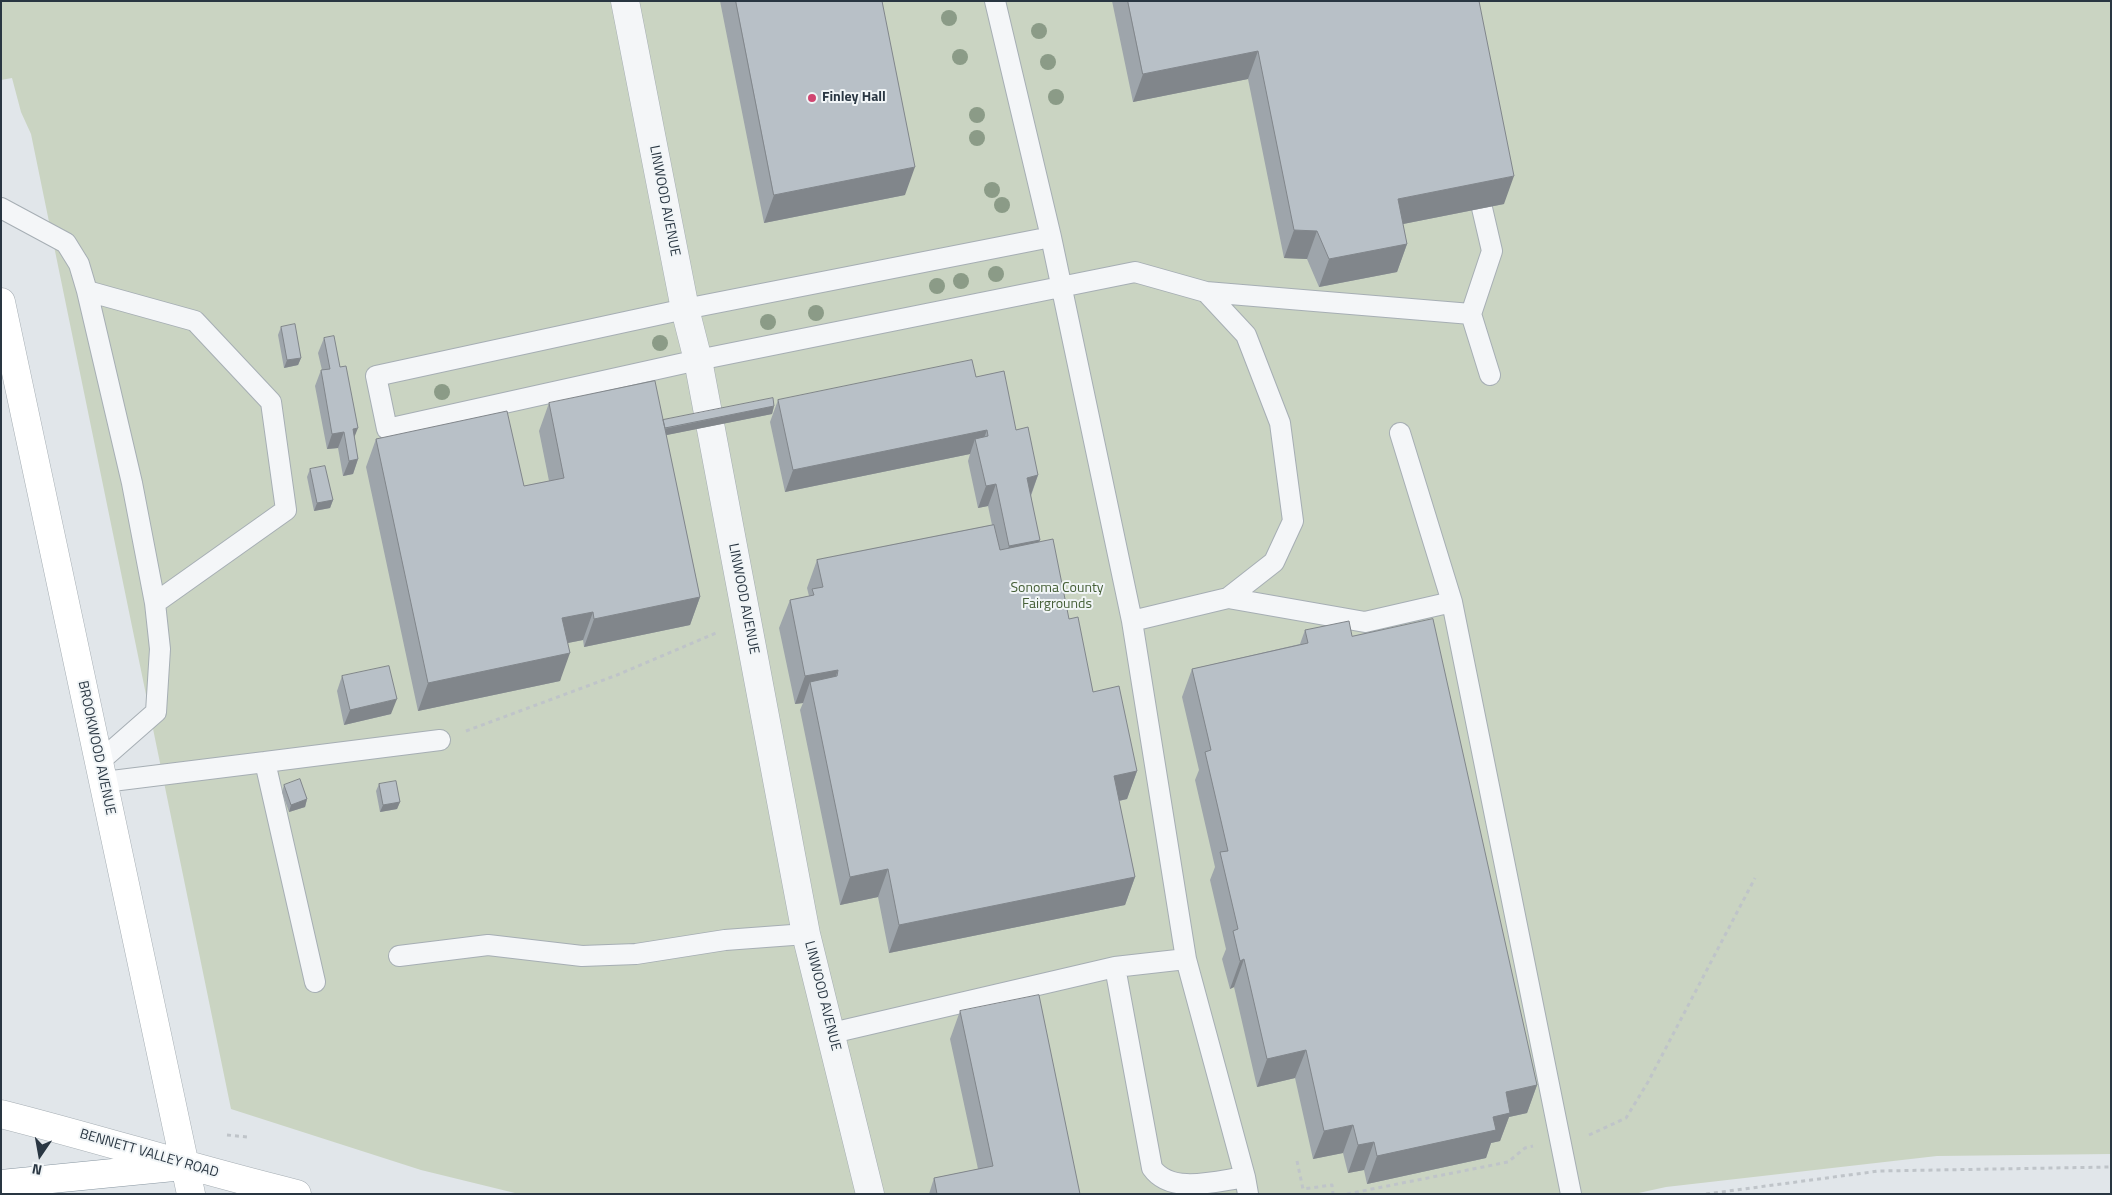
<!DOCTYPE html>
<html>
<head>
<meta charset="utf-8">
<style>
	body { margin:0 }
	#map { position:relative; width:2112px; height:1195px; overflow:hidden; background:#e1e6ea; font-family:"Titillium Web",sans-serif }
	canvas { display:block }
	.frame { position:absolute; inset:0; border:2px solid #293642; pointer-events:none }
	.north { position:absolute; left:15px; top:1130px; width:50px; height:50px; -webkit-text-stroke:4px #f1f5f7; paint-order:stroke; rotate:192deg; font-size:14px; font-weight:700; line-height:20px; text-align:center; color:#293642 }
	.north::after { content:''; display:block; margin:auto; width:18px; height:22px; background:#293642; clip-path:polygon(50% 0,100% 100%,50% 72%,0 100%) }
</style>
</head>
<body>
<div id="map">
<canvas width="2112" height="1195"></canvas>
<div class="frame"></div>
<div class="north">N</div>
</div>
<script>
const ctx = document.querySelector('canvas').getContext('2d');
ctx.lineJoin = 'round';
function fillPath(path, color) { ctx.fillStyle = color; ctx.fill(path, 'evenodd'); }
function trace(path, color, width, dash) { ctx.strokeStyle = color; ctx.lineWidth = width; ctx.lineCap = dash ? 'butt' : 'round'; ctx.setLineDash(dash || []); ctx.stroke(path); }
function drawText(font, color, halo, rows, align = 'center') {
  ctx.font = font + ' "Titillium Web",sans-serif'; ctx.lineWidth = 4; ctx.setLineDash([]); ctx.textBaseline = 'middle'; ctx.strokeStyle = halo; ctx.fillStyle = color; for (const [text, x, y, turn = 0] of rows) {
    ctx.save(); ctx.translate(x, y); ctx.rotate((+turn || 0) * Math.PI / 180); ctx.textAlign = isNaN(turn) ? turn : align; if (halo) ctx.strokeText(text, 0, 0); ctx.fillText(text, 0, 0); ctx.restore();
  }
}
fillPath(new Path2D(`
	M1,1h2110v1153l-174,2 -271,31 -32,7h-1115l-98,-24 -190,-61 -200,-975 -10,-22 -9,-34 -11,2z`), '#cad4c2');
const lane = new Path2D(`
	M995,1l56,236 81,384
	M1,208l65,35 13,21 8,27 45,192 23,120 5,46 -4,63 -57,50
	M1051,237l-366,72 -309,67 11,53 311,-69 437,-88 71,20 40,43 34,88 13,98 -19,41 -46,36
	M87,291l108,30 76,81 15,108 -131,93
	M1206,292l265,22 19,61
	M1471,314l21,-63 -10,-43
	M1400,433l52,169 119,592
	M265,762l175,-22
	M104,782l161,-20 50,220
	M399,956l89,-11 94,11 54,-2 89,-14 81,-6
	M1186,959l-54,-338 96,-23 137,24 87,-20
	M832,1033l283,-66
	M1245,1177c-29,4 -74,18 -93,-9l-37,-201 71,-8 59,218 3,17`);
const street = new Path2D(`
	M625,1l60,308 13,51 108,574 64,260`);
const secondary = new Path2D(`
	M1,302l190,892
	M1,1114c99,25 197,56 296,80`);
const highway = new Path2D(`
	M1,1184l183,-18`);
trace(lane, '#a6aeb4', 22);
trace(street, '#a6aeb4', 29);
trace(secondary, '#a6aeb4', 29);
trace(highway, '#8896a1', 29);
trace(new Path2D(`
	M466,731l151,-56 99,-42
	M227,1135l21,2
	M1589,1135l37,-17 22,-36 107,-204
	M1297,1161l6,28 29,-4 1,9
	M1347,1194l161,-32 17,-14 8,-2
	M1706,1194l173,-23 232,-4`), '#bfc4c9', 3, [4, 4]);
trace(lane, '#f4f6f8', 20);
trace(street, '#f4f6f8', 28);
trace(secondary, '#fff', 28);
trace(highway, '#fff', 28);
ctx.fillStyle = '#8b9b87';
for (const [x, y] of [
	[949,18],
	[1039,31],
	[960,57],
	[1048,62],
	[1056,97],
	[977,115],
	[977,138],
	[992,190],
	[1002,205],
	[996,274],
	[961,281],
	[937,286],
	[816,313],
	[768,322],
	[660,343],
	[442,392]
]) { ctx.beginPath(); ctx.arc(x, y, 8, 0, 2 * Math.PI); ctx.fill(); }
fillPath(new Path2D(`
	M720,1h162l23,194 -141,28z
	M1112,1h367l25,203 -101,20 4,20 -10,28 -78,15 -12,-28 -23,-1 -36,-179 -115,23z
	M281,327l20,31 -3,7 -14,3 -6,-33z
	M324,338l16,29 18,92 -5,15 -10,2 -5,-28 -11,1 -12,-63 6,-16h1l-4,-17z
	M976,377l40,53 22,45 -7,21 8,46 30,77 24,73 44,79 -10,28 -8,2 16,76 -10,28 -236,48 -11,-56 -38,8 -40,-195 3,-7 -8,1 -16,-76 11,-28 19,-4 -2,-8 10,-28 175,-35 -4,-19 -10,2 -10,-47 2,-7 -185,38 -15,-70 8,-22z
	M549,403l114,17 111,-14 -2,8 -106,21 34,162 -10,28 -106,22 -1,-7 -15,3 -8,38 -142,30 -52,-244 10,-28 148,47 25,-5 -10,-50z
	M310,469l23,31 -3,8 -16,3 -7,-34z
	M1305,630l47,6 185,449 -10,28 -18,4 -9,24 -9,2 -5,15 -119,26 -3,-14 -16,3 -5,-20 -30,6 -18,-81 -38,9 -23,-100 -4,2 -8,-30 4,-10 -16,-69 5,-13 -20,-87 4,-10 -17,-73 10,-28 108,-25z
	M342,676l49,38 -47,11 -7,-34z
	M379,784l21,18 -3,7 -17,3 -4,-21z
	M284,785l23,14 -2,8 -16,5 -7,-20z
	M960,1011l120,183h-151l5,-16 44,-9 -28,-130z`), '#9ea5ab');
fillPath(new Path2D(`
	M1258,51l-10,28 -115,23 10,-28z
	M915,167l-10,28 -141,28 10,-28z
	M1514,176l-10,28 -116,23 10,-28z
	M1294,230l23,1 -10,28 -23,-1z
	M1407,244l-10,28 -78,15 10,-28z
	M301,358l-3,7 -14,3 3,-8z
	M774,406l-2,8 -115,23 2,-7z
	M358,428l-6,15 1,-14z
	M987,430l-8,22 -4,-13 -5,15 -185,38 8,-22z
	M344,432l-6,16 -11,1 5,-15z
	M358,459l-5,15 -10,2 6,-15z
	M1038,475l-8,22 -3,-19z
	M996,484l-8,22 -10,2 8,-22z
	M333,500l-3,8 -16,3 3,-8z
	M1040,540l-8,22 -31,6 8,-22z
	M700,597l-10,28 -106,22 10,-28z
	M593,612l-10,28 -31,6 10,-28z
	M570,653l-10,28 -142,30 10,-28z
	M838,670l-10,27 -18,-15 -7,21 -8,1 10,-28z
	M397,699l-6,15 -47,11 6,-15z
	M1137,771l-10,28 -23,5 10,-28z
	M307,799l-2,8 -16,5 2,-7z
	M400,802l-3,7 -17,3 3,-7z
	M888,869l-10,28 -38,8 10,-28z
	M1135,877l-10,28 -236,48 10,-28z
	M1244,959l-10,28 -4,2 10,-28z
	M1306,1050l-11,28 -38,9 10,-28z
	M1537,1085l-10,28 -18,4 -9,24 -9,2 -5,15 -119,26 10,-28 116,-39 13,-25z
	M1353,1125l-10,28 -30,6 11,-28z
	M1374,1142l-10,28 -16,3 10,-28z`), '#81868b');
const building = new Path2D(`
	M736,1h146l33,166 -141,28z
	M1128,1h351l35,175 -116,23 9,45 -78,15 -12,-28 -23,-1 -36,-179 -115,23z
	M295,324l6,34 -14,2 -6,-33z
	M334,336l6,31 6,-1 12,62 -5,1 5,30 -9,2 -5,-29 -12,2 -11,-64 9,-1 -6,-31z
	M972,360l4,17 28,-6 12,59 12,-3 10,48 -11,3 13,62 -31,6 -13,-62 -10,2 -11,-47 13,-3 -1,-6 -194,40 -15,-70z
	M655,381l45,216 -106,22 -1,-7 -31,6 8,35 -142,30 -52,-244 131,-28 17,75 40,-8 -15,-75z
	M773,398l1,8 -109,22 -2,-8z
	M325,466l8,34 -16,3 -7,-34z
	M994,525l6,25 53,-11 16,80 9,-2 15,75 26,-6 18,85 -23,5 21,101 -236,48 -11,-56 -38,8 -40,-195 27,-6 1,-6 -33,6 -15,-76 24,-5 -2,-6 11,-2 -6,-27z
	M1433,619l104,466 -31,7 4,21 -17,4 3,13 -119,26 -3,-14 -16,3 -5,-20 -29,6 -18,-81 -39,9 -23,-100 -4,2 -7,-30 5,-2 -18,-77 8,-1 -23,-99 6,-2 -19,-81 116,-26 -3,-13 44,-9 3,15z
	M389,666l8,33 -47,11 -8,-34z
	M300,779l7,20 -16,6 -7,-20z
	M396,781l4,21 -17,3 -4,-21z
	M1039,995l41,199h-143l-3,-16 59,-12 -33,-155z`);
fillPath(building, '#b8c0c7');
trace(building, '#81868b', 1);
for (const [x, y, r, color] of [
	[812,98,5,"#d04571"]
]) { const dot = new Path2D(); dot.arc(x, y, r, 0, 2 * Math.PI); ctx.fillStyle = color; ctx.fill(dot); trace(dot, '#f1f5f7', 2); }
drawText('bold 14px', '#293642', '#f1f5f7', [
	["Finley Hall",822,98]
], 'left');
drawText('14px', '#293642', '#f1f5f7', [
	["LINWOOD AVENUE",664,201,79],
	["LINWOOD AVENUE",743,599,79],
	["BROOKWOOD AVENUE",96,748,78],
	["LINWOOD AVENUE",822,996,76],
	["BENNETT VALLEY ROAD",149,1154,16]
]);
drawText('14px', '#445e36', '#f1f5f7', [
	["Sonoma County",1057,589],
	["Fairgrounds",1057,605]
]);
</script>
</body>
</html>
